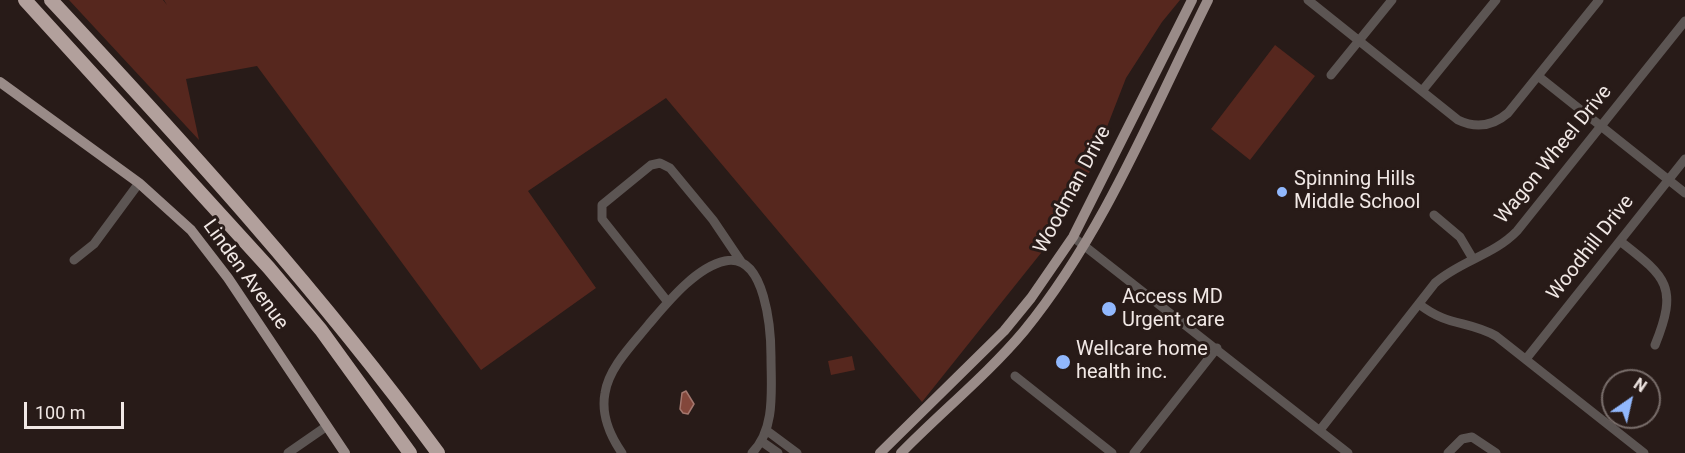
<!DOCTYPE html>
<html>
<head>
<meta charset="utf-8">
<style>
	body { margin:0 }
	#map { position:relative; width:1685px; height:453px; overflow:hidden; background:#281b18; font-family:Roboto,sans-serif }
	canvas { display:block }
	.north { position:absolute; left:1601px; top:369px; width:60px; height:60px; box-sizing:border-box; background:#281b18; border:2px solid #786d6a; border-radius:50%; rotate:34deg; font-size:16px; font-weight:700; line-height:24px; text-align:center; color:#f1e8e5 }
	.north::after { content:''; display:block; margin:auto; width:21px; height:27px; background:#91b8fd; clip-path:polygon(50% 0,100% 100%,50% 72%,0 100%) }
	.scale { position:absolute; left:24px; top:402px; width:100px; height:27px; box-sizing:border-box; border:3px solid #f1e8e5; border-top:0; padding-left:8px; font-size:18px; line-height:21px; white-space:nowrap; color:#f1e8e5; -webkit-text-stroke:4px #281b18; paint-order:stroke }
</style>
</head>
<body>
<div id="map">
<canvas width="1685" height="453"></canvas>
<div class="north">N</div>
<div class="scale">100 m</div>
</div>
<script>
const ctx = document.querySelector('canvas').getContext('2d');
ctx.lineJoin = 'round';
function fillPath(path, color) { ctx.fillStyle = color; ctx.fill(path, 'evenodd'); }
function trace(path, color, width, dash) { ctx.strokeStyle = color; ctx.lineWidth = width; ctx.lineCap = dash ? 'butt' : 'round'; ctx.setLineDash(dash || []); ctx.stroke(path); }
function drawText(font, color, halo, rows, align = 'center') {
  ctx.font = font + ' Roboto,sans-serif'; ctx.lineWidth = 6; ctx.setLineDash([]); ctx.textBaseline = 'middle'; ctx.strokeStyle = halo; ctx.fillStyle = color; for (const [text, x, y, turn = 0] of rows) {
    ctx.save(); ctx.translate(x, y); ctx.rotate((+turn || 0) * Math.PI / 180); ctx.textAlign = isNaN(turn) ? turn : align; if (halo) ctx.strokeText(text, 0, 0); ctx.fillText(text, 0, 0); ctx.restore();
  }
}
fillPath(new Path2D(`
	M69,0h94l4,5 -3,-5h1016l-18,22 -36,56 -42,108 -19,14 -20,48 -123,154 -256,-304 -138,93 68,97 -115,82 -224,-304 -71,13 13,61z
	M1275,45l40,31 -65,84 -39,-31z
	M852,356l3,14 -24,5 -3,-14z`), '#56271e');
const water = new Path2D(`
	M686,391l8,13 -6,10 -5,-1 -3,-4 2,-16z`);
fillPath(water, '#83473b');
trace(water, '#a4776e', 1.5);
trace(new Path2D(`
	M1308,0l150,120c19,9 35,6 50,-7l91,-113
	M1331,75l61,-75
	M1538,76l147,117
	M1422,91l74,-91
	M1434,215l26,22 13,22
	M1073,237l275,216
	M1620,241c46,36 59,45 35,104
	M74,260l20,-16 45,-61
	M667,301l-65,-82v-14l49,-40 9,-2 10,5 43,52 29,43
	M1419,304c29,23 48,16 77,32l148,117
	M1526,359l159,-200
	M1015,376l97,77
	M766,430l31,23
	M1320,430l115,-147c25,-22 59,-28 82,-52l168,-210
	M761,441l17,12
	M288,453l39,-27
	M622,453c-12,-17 -21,-39 -17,-60 4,-26 28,-49 44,-69 18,-21 47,-57 76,-63 41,-9 46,71 46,96 0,32 5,72 -19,96
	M1134,453l83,-105
	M1448,453l14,-14 10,-2 24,16`), '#5c5553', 9);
trace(new Path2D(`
	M0,82l139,101 52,47 37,48 117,175
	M880,453l124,-122 27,-33 42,-61 119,-237
	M901,453c40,-41 86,-78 123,-122 80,-98 128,-219 184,-331`), '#998b88', 10);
trace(new Path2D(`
	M25,0l244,268 52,62 89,123
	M51,0c136,146 269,292 387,453`), '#b2a09c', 14);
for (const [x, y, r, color] of [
	[1282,192,6,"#91b8fd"],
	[1109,309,8,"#91b8fd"],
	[1063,362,8,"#91b8fd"]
]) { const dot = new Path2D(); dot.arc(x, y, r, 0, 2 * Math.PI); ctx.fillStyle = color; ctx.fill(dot); trace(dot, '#281b18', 2); }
drawText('20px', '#f1e8e5', '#281b18', [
	["Wagon Wheel Drive",1554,155,-51],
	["Woodman Drive",1073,190,-62],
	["Woodhill Drive",1591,248,-52],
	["Linden Avenue",245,275,54]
]);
drawText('20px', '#f1e8e5', '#281b18', [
	["Spinning Hills",1294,180],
	["Middle School",1294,203],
	["Access MD",1122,298],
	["Urgent care",1122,321],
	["Wellcare home",1076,350],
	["health inc.",1076,373]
], 'left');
</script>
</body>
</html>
